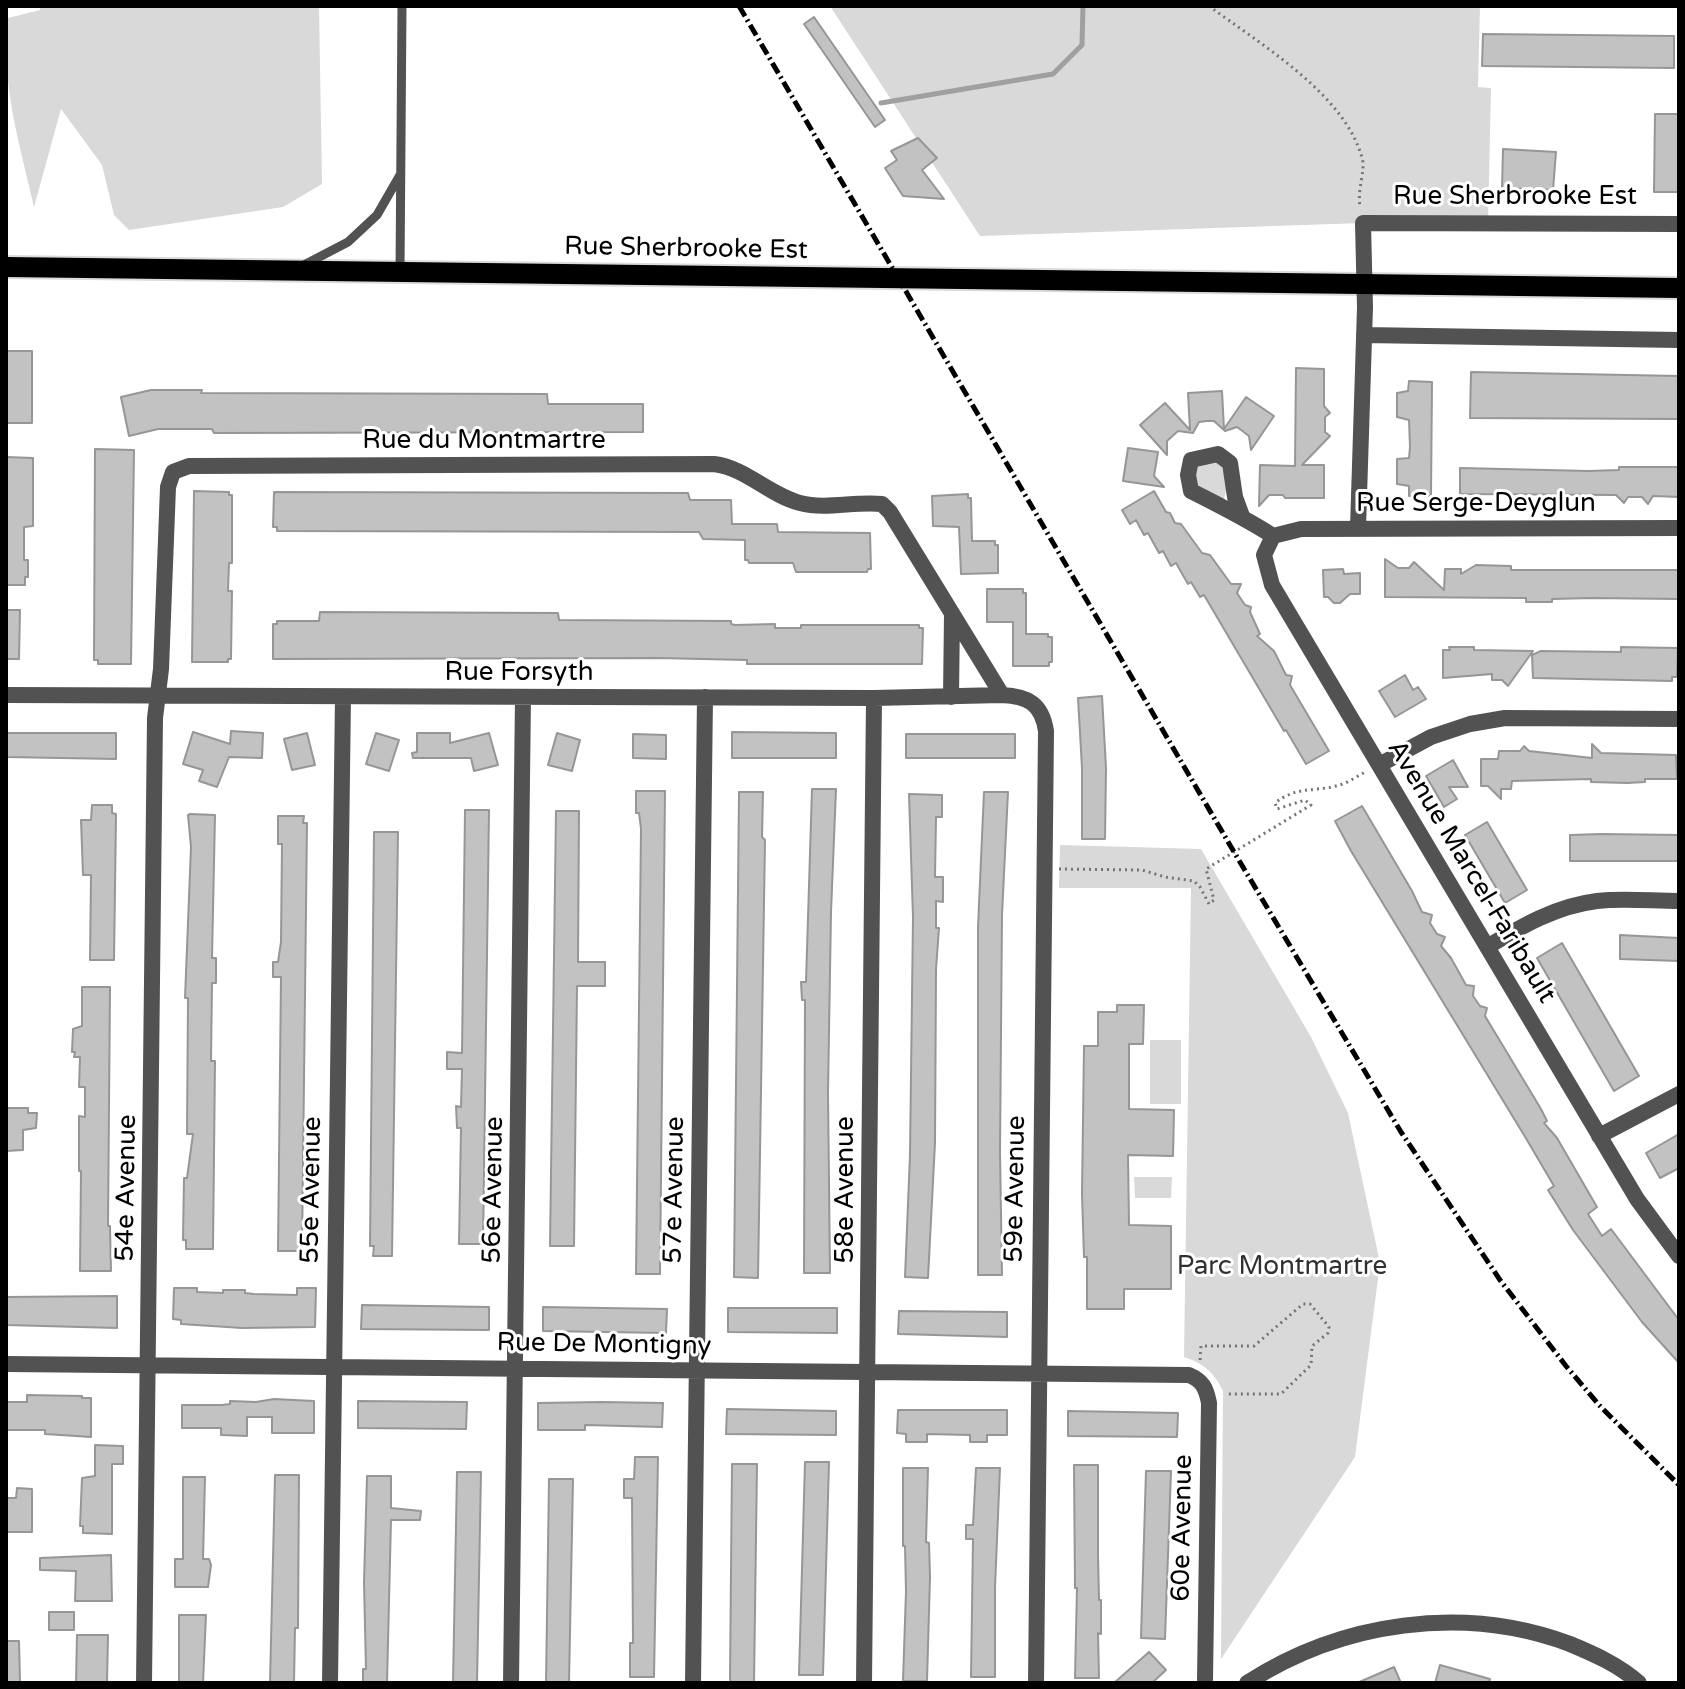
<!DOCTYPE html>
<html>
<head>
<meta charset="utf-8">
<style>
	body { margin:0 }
	#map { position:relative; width:1685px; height:1689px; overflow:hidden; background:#fff; font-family:"Varela Round",sans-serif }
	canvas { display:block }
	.frame { position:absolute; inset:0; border:8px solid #000; pointer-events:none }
</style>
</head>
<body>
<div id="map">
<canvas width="1685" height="1689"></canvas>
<div class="frame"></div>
</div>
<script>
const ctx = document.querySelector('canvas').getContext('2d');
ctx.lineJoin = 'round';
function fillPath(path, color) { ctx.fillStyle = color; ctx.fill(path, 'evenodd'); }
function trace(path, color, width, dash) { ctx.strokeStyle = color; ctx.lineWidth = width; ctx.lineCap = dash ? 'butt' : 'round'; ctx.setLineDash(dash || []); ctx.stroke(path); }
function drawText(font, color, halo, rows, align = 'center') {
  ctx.font = font + ' "Varela Round",sans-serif'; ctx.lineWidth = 6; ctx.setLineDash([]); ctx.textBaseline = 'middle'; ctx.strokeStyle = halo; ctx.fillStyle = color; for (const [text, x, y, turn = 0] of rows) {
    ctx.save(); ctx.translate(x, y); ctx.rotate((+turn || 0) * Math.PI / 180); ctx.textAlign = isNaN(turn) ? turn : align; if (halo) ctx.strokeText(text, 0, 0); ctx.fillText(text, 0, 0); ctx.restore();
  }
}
fillPath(new Path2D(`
	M40,6h279l3,178 -39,23 -154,23 -15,-15 -12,-50 -41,-56 -27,98c-14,-62 -34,-125 -26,-189l32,-8z
	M830,6h650l-2,81 13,1 -3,135h-125l-383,13z
	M1214,460l11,8 3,12 -4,20 -27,-13 -3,-11 4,-10z
	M1060,845l141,4 110,188 37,76 32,150 -25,194 -134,202 2,-268c-9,-19 -20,-28 -39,-34l7,-469h-132z
	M1150,1040h31v64h-31z
	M1134,1177h38l-1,21h-36z`), '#d9d9d9');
trace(new Path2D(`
	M881,103l172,-29 29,-29 1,-39`), '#a0a0a0', 5);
const building = new Path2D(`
	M814,17l71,103 -10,7 -71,-103z
	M1483,34l191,2v32l-192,-2z
	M1655,114h24v78h-25z
	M918,138l19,20 -15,12 22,29 -41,-3 -18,-28 12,-8 -6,-9z
	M1503,149l53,3 -3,38 -51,-2z
	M6,351h26v72h-26z
	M1296,368l28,1v37l6,7 -5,4v15l5,4 -28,29h22v33h-39l-2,-3h-14l-10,11 1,-41 35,1z
	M1471,372l208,4v43l-209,-1z
	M1409,381l23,1 -1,114h-22v-10l-12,-2v-25l12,-1 1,-11 -1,-27 -12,-3v-24l11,-2z
	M151,390h51l-1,3 346,1 1,10h95v28l-429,1 -2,-4h-54l-29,7 -8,-39z
	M1222,391l2,38 22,-32 28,19 -23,34 -2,-14 -12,-9 -12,4 -11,-10h-7l-8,1 -6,11 -15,-2 -11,10v14l-27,-30 25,-22 25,27 -2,-37z
	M1128,448l30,4 -4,24 10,11 -41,-6z
	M95,449l39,1 -3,214h-33v-4h-4z
	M6,457l27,1v68l-9,1v33h4v17h-3v8h-19z
	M1619,467h60v30l-26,-1 -5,8 -6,-7h-14l-4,6 -8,-8 -156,-1v-26l129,3 30,-1z
	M194,491l35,1v3h3v68h-3l-1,28h4l-1,68h-3v3h-36z
	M1154,491l12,21 4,1 5,10 6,1 21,29 8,2 21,29h10l-4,9 8,12 6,2 -1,5 10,22 -3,2 17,15 12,24 6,1 -2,9 39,66 -23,13 -20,-34 -2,1 -80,-136 -4,2 -9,-15 -3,2 -12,-21 -5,3 -8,-15 -4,2 -11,-20 -4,2 -8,-15 -6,4 -8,-14z
	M274,492l414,1 2,7h41l1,24h45l1,8 92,1 1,36h-3l-1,3h-71l-3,-9h-44l-1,-3h-3v-20l-42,-1 -4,-7 -422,-1v-4h-4z
	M968,494v4h3l1,43h23v4h3v28l-37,1 -2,-47 -26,-1 -1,-30z
	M1385,559l13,9h11l5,-6 30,28 1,-21h16v5l15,-9 35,1v4h167v29l-86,-1 -40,1v3h-26v-4l-141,-1z
	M1343,569l1,5 16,-1v21h-10l-10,9h-6l-6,-6h-4l-1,-27z
	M987,589h36v4h3v41h22v3h4v25h-3v4h-36v-44h-26z
	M6,610h14l-1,49h-13z
	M320,612l238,1 1,7 172,1v3l4,1 40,-1v4h26v-3h118v3h4l-1,36h-175v-4l-89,-2 -385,1v-35h4v-3h42z
	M1449,647h25v3l59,1 -25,35 -6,-6h-10v-6l-49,4v-28h7z
	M1621,647l57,1 -1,29h-5v4l-139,-3 -1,-23 9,-4 80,1z
	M1405,675l8,15 5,-3 8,12 -31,18 -16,-26z
	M1102,696l4,72 -1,71h-23v-71l-4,-70z
	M231,731l32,2 -1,25 -33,-1 -12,30 -18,-6 4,-11 -20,-6 10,-32 37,12z
	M732,732l104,1v25h-104z
	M6,733h110v26l-110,-2z
	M307,733l8,32 -23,5 -8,-31z
	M376,733l23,7 -10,31 -23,-7z
	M417,733h33v10l39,-10 9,32 -24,6 -3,-13h-58l-1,-5 5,-1z
	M557,733l23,7 -8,31 -24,-6z
	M633,734l33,1v24l-33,-1z
	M906,734h109v24h-109z
	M1592,744l9,9 75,2 1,24h-32v3l-18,1 -36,-1v-3l-79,2 -1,8h-10v10l-13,-13h-7v-27h17l1,-8h21l4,-5 5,5 63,7z
	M1453,760l15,27h-19l8,12 -13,8 -18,-31z
	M812,789h24l-5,123 -3,180 2,181h-26l1,-273h-3l-1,-18h5z
	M636,791h29l-5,483h-24l5,-445 -2,-16h-3z
	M739,792h24l-1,45 3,3 -7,438 -24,-1z
	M984,792h24l-6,123 -2,237 2,123h-24v-348z
	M909,794l33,1v22h-6l-1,60h8v25l-7,-1v27h3l-3,41 -1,174 -7,135 -23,-1 5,-122 3,-238z
	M92,805h20v8l4,1 -2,146h-24l1,-85h-8l-2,-55h10z
	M1362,806l50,85 10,21 10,3 -2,8 7,11 8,3 -4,9 10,12 15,27 8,1 -1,10 7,10 7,2 -2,8 56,93 6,12 -3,2 13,15 40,69 -9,7 14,22 9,-7 68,91v43l-37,-41 -69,-92 -25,-40 6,-4 -30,-51 -173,-284 -16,-30z
	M465,810h24l-6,434h-24l2,-116h-4l-1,-22 5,1 1,-38h-15v-17l15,1z
	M556,811h23l-1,151h27v24h-28l-3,260h-24z
	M190,814l25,1 -3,143h4v25h-4l-1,78h4l-2,188h-27v-9h-3l1,-62h3l6,-44h-6l1,-136h-3l6,-151 -3,-32z
	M278,816h26l-1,7h4l-5,428h-24l3,-274h-8v-15h5l3,-20 1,-98h-4z
	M1487,822l40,68 -22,13 -40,-68z
	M374,832h24l-6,424h-19l1,-10h-4z
	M1601,834l78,1v26h-109v-26z
	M1620,935l59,3v23l-59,-2z
	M1562,943l77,133 -25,15 -77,-133z
	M82,987h28l-2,239h2l1,45h-31l1,-100h-2v-55l6,1v-30h-6l1,-30h-6l1,-5h-3l1,-23 9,-3z
	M1117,1005h27l-1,39h-14v65l45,1 -1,46 -45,-1 1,70 42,1v63h-47v20h-37v-52h-3l-2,-63 2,-148h14v-34h19z
	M6,1108h22v5h9l-1,15 -13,2v20l-17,1z
	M1679,1134v34l-19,10 -14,-25z
	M174,1288h23v4l26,1v-3h22v3l9,1 43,1v-7h19l-1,39 -73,1 -61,-4v-4l-8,-1z
	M117,1296v32l-111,-3v-28z
	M362,1305l127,2v23l-128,-1z
	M543,1307l124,2 -1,24 -123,-2z
	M728,1308h109v25l-109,-1z
	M899,1311l108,1v25l-109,-3z
	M27,1395l55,1v2h9v39l-46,-3v-4h-39v-28h21z
	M274,1399l40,2v32h-42v-16h-25v19l-26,-1v-7h-39v-23h40l8,-1v-3l26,1z
	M358,1401l109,1 -1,27 -108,-1z
	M601,1402l62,1 -1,24 -77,-2v5h-47v-27z
	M727,1409l109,2v24l-110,-1z
	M898,1410h109v25h-20v7h-17v-7l-43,-1v8h-21v-8l-9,-1z
	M1068,1411l110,2 -1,24 -109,-1z
	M95,1445l28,1v18h-11v70l-29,-1v-7h-3l2,-48 13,-2z
	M635,1457h23l-4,220h-24v-34h3l-1,-145h-8v-19h10z
	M805,1462h24l-6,213h-24z
	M732,1464h25l-3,219h-23l-1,-4z
	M1074,1465h24v90l1,45h2v34l-3,-1 1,45h-24l2,-90h-2z
	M903,1468h25l-2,74 3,1 1,34 -3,104h-24l3,-90 -1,-45h-2z
	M976,1468h24l-5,119v90h-24l2,-138h-7v-14h7z
	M1146,1471h25l-6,168 -24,-1z
	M457,1472h24l-4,211h-24z
	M275,1475h24l-1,153h-3l-1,55h-24z
	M367,1476h24v32l30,3 -1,9h-29l-4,163h-24v-14h3l-2,-86z
	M183,1477h22l-2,82h6l2,6 -3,22h-33v-28h8z
	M549,1479h24l-4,204h-23z
	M17,1488l15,1v43h-26v-34h10z
	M111,1555l1,46h-37l1,-30 -36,-1v-12z
	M49,1612h25v18h-25z
	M179,1615h27l-3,68h-24z
	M77,1635h31l-1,48h-31z
	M6,1641h13l1,42h-14z
	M1149,1652l17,18 -14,13h-38z
	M1440,1665l50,14 -1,4h-54z
	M1394,1667l7,16h-44z`);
fillPath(building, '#c2c2c2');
trace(building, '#969696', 2);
const primary = new Path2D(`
	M6,267l1673,21`);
trace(primary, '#dbdbdb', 24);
trace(new Path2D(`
	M1209,6c51,38 136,88 153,152 4,12 -5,30 -2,49
	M1059,869l83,1 23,7 29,4 6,6 9,17 5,-4 -8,-31 105,-64 -6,-5 -28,9 -2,-6c22,-17 37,-11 61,-17 10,-2 20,-9 29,-14
	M1200,1360l1,-14h53l49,-42h7l19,23 -1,6 -16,13 -1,19 -30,29h-56`), '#747474', 3, [2, 4]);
trace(new Path2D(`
	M302,266l46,-24 29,-27 23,-40
	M400,272l2,-266`), '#525252', 9);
trace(new Path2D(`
	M1364,335l315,5
	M1242,516l-7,-19 -5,-34 -12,-9 -27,6 -3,15 3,16c28,14 56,28 82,45l-9,19 8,30 365,614 42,57
	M1358,528l7,-221 -2,-84 316,1
	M1273,536l28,-7 378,-1
	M6,695l868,3 128,-3c26,1 40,9 44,36l-10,952
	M951,697l1,-83
	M1379,765l52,-28 39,-13 35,-6 174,1
	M1487,947c35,-21 69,-41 110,-46 26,-3 55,0 82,0
	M1599,1136l80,-42
	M6,1364l1183,11c14,6 17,13 20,28l-4,277
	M144,1683l11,-965 6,-49 7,-182 5,-15 16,-6 525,-2c32,4 55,31 86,39 26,7 55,-2 82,1l8,8 112,183
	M330,1683l13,-986
	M511,1683l12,-986
	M693,1683l12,-986
	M864,1683l10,-985
	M1247,1683c94,-61 216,-79 323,-39 24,10 49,21 69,39`), '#525252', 16);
trace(primary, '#000', 20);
trace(new Path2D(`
	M739,6l495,846 167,280 99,148 66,86 33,39 80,80`), '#000', 5, [12, 4, 2, 4]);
drawText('26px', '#000', '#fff', [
	["Rue Sherbrooke Est",1515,197],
	["Rue Sherbrooke Est",686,249,1],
	["Rue du Montmartre",484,441],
	["Rue Serge-Deyglun",1476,504],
	["Rue Forsyth",519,673],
	["Avenue Marcel-Faribault",1471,872,59],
	["54e Avenue",127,1188,-89],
	["59e Avenue",1016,1189,-89],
	["55e Avenue",312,1190,-89],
	["56e Avenue",494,1190,-89],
	["57e Avenue",675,1190,-89],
	["58e Avenue",846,1190,-90],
	["Rue De Montigny",604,1345,1],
	["60e Avenue",1183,1528,-89]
]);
drawText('26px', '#303030', '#fff', [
	["Parc Montmartre",1282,1267]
]);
</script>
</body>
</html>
